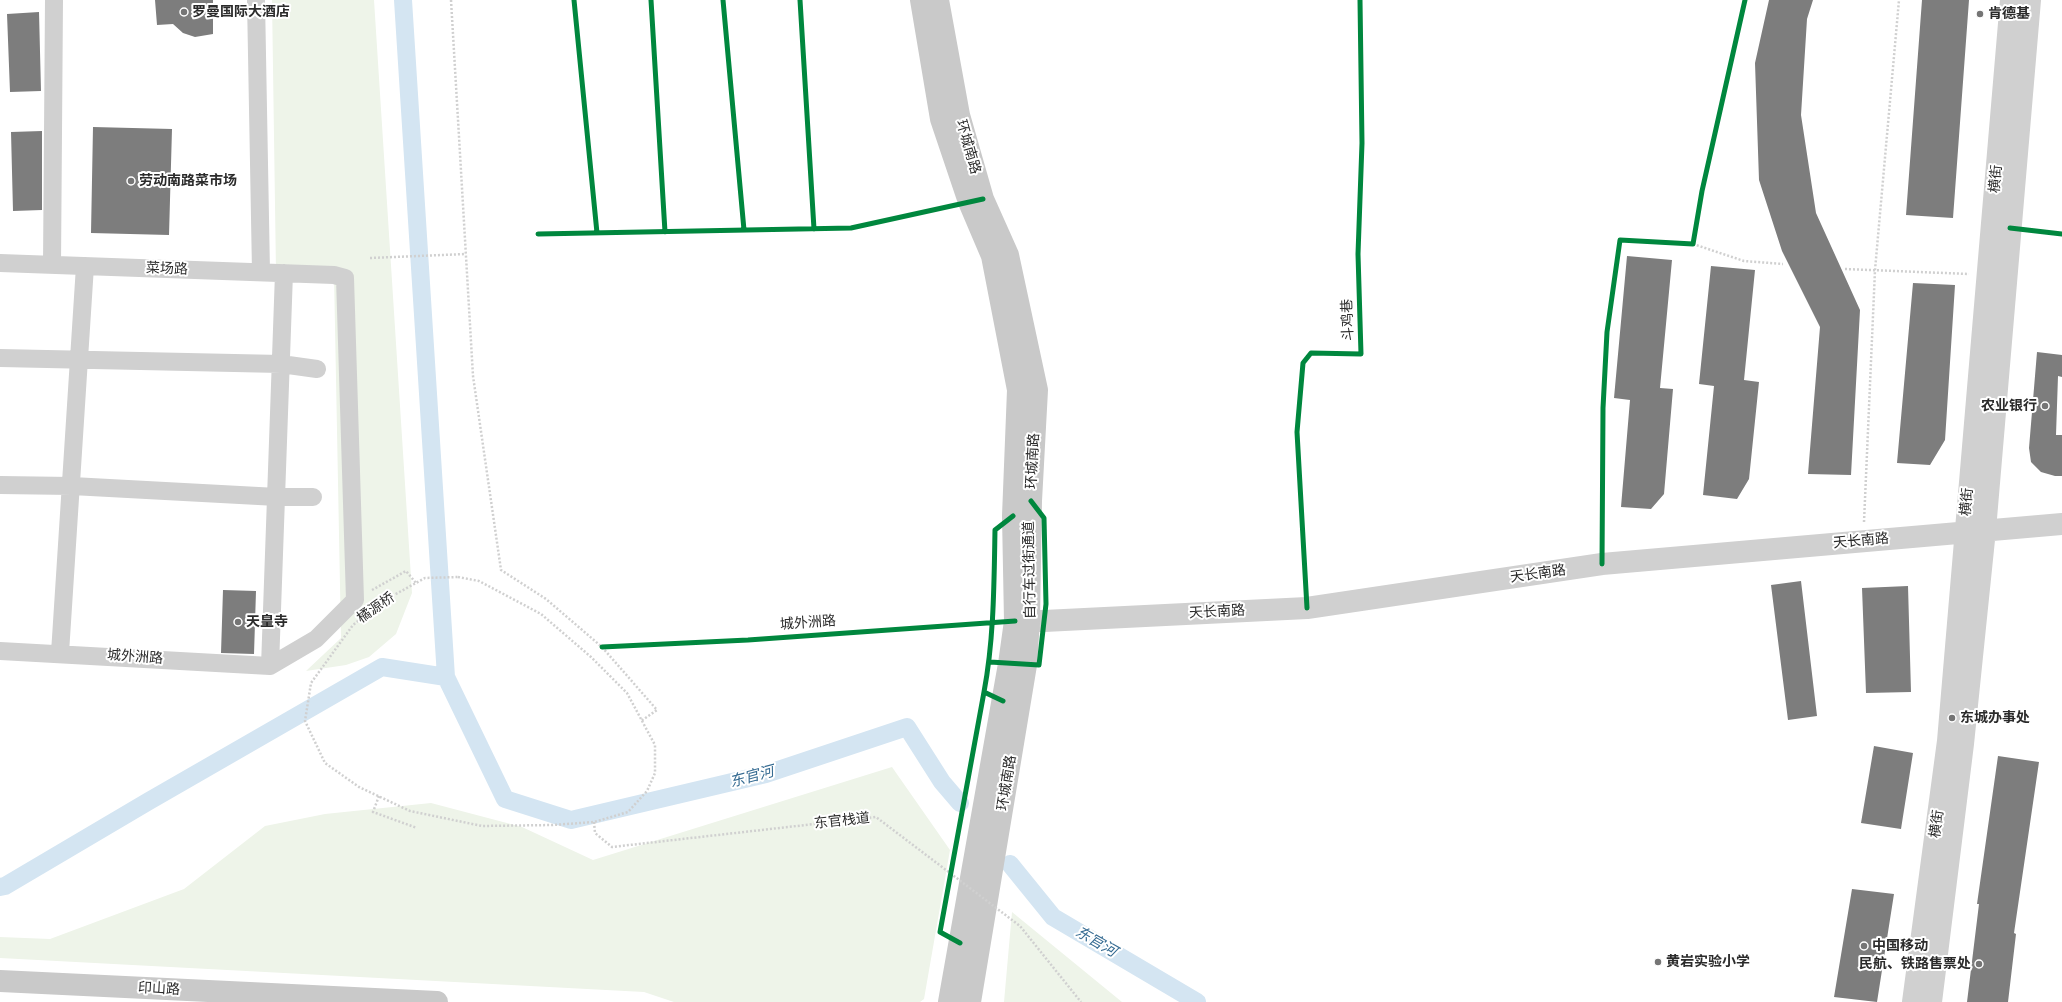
<!DOCTYPE html>
<html>
<head>
<meta charset="utf-8">
<style>
	body { margin:0 }
	canvas { display:block; background:#fff }
</style>
</head>
<body>
<canvas width="2062" height="1002"></canvas>
<script>
const ctx = document.querySelector('canvas').getContext('2d');
ctx.lineJoin = 'round';
function fillPath(path, color) { ctx.fillStyle = color; ctx.fill(path, 'evenodd'); }
function trace(path, color, width, dash) { ctx.strokeStyle = color; ctx.lineWidth = width; ctx.lineCap = dash ? 'butt' : 'round'; ctx.setLineDash(dash || []); ctx.stroke(path); }
function drawText(font, color, halo, rows, align = 'center') {
  ctx.font = font + ' "Open Sans","Noto Sans SC",sans-serif'; ctx.lineWidth = 4; ctx.setLineDash([]); ctx.textBaseline = 'middle'; ctx.strokeStyle = halo; ctx.fillStyle = color; for (const [text, x, y, turn = 0] of rows) {
    ctx.save(); ctx.translate(x, y); ctx.rotate((+turn || 0) * Math.PI / 180); ctx.textAlign = isNaN(turn) ? turn : align; if (halo) ctx.strokeText(text, 0, 0); ctx.fillText(text, 0, 0); ctx.restore();
  }
}
fillPath(new Path2D(`
	M272,0h102l38,593 -16,41 -27,23 -23,8 -40,6 35,-33 -7,-363 -58,-2z
	M892,767l58,83 -26,149 -4,3h-246l-30,-10 -644,-34v-21l50,2 134,-50 81,-63 60,-12 106,-11 91,24 71,33z
	M1012,912l110,90h-118z`), '#eef4e9');
trace(new Path2D(`
	M403,0l43,677 59,122 66,21 195,-46 141,-47 35,55 18,21
	M1010,864l43,53 144,85
	M0,887l5,-1 144,-85 233,-134 64,10`), '#d4e5f2', 18);
fillPath(new Path2D(`
	M155,0h58v34l-18,3 -12,-4 -10,-9 -16,1z
	M1769,0h44l-6,19 -6,96 15,98 44,97 -9,165 -43,-1 12,-147 -38,-76 -23,-71 -4,-117z
	M1922,0h47l-16,218 -47,-3z
	M39,12l2,79 -31,1 -3,-78z
	M93,127l79,2 -3,106 -78,-2z
	M42,131v79l-29,1 -2,-79z
	M1627,256l45,4 -12,128 13,1 -9,105 -13,15 -30,-2 9,-107 -16,-2z
	M1711,266l44,4 -11,110 15,2 -10,97 -12,20 -34,-4 11,-109 -15,-2z
	M1913,283l42,2 -10,155 -15,25 -33,-2z
	M2037,352l25,3v22l-4,-1 -2,59h6v41h-7l-14,-4 -10,-10 -2,-14z
	M1801,581l16,135 -29,4 -17,-135z
	M1908,586l3,106 -45,1 -4,-105z
	M223,590l33,1 -2,63 -33,-1z
	M1874,746l39,7 -12,76 -40,-6z
	M1998,756l41,6 -25,171 2,1 -8,68h-41l12,-98h-2z
	M1852,889l42,5 -17,108 -43,-5z`), '#7d7d7d');
trace(new Path2D(`
	M451,0l22,376 28,194 45,29 56,48 55,63 -16,11
	M1693,244l51,17 39,3
	M370,258l96,-4
	M1845,269l124,5
	M1864,522l11,-252 24,-270
	M458,577l21,4 62,33 50,43 36,36 28,52v28l-8,18 -19,21 -34,10 -41,3 -71,1 -72,-15 -51,-24 -34,-24 -20,-42 6,-38 42,-58 32,-25 40,-22z
	M372,590l34,-19 10,12
	M379,796l-6,16 44,16`), '#d0d0d0', 2.5, [2, 2]);
trace(new Path2D(`
	M256,0l5,272
	M0,263l334,12 11,3 10,322 -39,39 -46,27
	M52,265l2,-265
	M0,358l281,6 36,5
	M0,485l72,1 205,11h36
	M0,651l270,15
	M60,653l25,-387
	M270,666l14,-393`), '#d0d0d0', 18);
trace(new Path2D(`
	M1015,621h29l263,-13 295,-44 460,-40
	M1913,1002l35,-261 63,-741
	M1931,1002l32,-258 22,-214 45,-530`), '#d0d0d0', 22);
trace(new Path2D(`
	M921,0l20,119 28,83 23,54 26,134 -5,126 2,105 -6,43 -60,338
	M938,0l21,115 24,84 25,56 29,135 -6,111 -2,120 -3,44 -56,337
	M0,981l437,21`), '#c9c9c9', 22);
trace(new Path2D(`
	M594,822l1,11 17,14 264,-30 144,109 61,76`), '#d0d0d0', 2.5, [2, 2]);
trace(new Path2D(`
	M574,0l23,233
	M651,0l14,232
	M723,0l21,230
	M800,0l14,229
	M2010,228l52,6
	M538,234l313,-6 132,-29
	M1602,564l1,-156 4,-76 13,-92 73,4 9,-53 43,-191
	M1307,608l-10,-176 6,-69 8,-10 50,1 -3,-100 4,-111 -2,-143
	M602,647l146,-7 267,-19
	M990,662l49,3 7,-61 -2,-86 -13,-17
	M1003,701l-19,-9c10,-53 10,-108 11,-162l18,-14
	M960,943l-20,-11 44,-240`), '#00873e', 5);
for (const [x, y, r, color] of [
	[184,12,4,"#757575"],
	[1980,14,4,"#757575"],
	[131,181,4,"#757575"],
	[2045,406,4,"#757575"],
	[238,622,4,"#757575"],
	[1952,718,4,"#757575"],
	[1864,946,4,"#757575"],
	[1658,962,4,"#757575"],
	[1979,964,4,"#757575"]
]) { const dot = new Path2D(); dot.arc(x, y, r, 0, 2 * Math.PI); ctx.fillStyle = color; ctx.fill(dot); trace(dot, '#fff', 1.5); }
drawText('bold 14px', '#2b2b2b', '#fff', [
	["罗曼国际大酒店",192,12],
	["肯德基",1988,14],
	["劳动南路菜市场",139,181],
	["农业银行",2037,406,"right"],
	["天皇寺",246,622],
	["东城办事处",1960,718],
	["中国移动",1872,946],
	["黄岩实验小学",1666,962],
	["民航、铁路售票处",1971,964,"right"]
], 'left');
drawText('14px', '#2b2b2b', '#fff', [
	["环城南路",968,147,74],
	["横街",1996,179,-85],
	["菜场路",167,269,2],
	["斗鸡巷",1348,320,-92],
	["环城南路",1033,461,-87],
	["横街",1967,502,-85],
	["天长南路",1861,541,-5],
	["自行车过街通道",1030,570,-91],
	["天长南路",1538,574,-8],
	["橘源桥",376,608,-35],
	["天长南路",1217,612,-3],
	["城外洲路",808,623,-4],
	["城外洲路",135,657,4],
	["环城南路",1007,783,-81],
	["东官栈道",842,821,-6],
	["横街",1937,824,-82],
	["印山路",159,989,3]
]);
drawText('italic 15px', '#356b92', '#fff', [
	["东官河",752,777,-15],
	["东官河",1096,942,30]
]);
</script>
</body>
</html>
